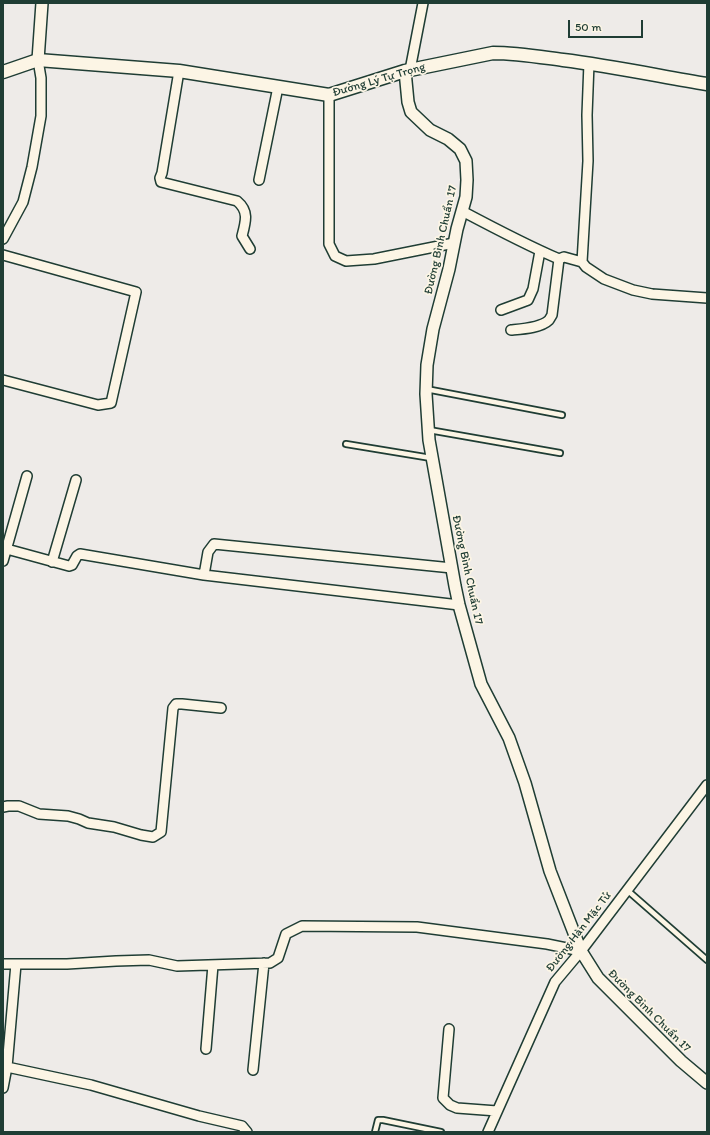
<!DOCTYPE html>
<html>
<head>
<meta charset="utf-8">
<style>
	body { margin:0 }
	#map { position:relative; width:710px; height:1135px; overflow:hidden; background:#eeebe8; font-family:Itim,sans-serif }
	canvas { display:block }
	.frame { position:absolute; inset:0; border:4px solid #1f3d34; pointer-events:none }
	.scale { position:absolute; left:568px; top:20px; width:75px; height:18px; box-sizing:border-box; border:2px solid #1f3d34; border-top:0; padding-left:5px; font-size:12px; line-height:14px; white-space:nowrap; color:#1f3d34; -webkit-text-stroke:3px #fcf5e5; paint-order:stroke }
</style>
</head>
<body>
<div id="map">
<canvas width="710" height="1135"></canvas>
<div class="frame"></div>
<div class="scale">50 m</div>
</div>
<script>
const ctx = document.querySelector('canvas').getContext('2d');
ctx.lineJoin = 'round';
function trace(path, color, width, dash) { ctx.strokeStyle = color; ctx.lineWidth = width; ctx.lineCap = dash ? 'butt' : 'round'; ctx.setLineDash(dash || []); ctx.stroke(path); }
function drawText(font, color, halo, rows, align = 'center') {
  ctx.font = font + ' Itim,sans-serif'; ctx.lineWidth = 3.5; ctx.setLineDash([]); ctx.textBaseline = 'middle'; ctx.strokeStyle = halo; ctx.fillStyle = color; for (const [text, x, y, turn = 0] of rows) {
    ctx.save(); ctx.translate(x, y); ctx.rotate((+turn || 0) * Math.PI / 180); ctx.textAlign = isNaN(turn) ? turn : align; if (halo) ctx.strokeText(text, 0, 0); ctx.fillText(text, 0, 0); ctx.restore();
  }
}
const service = new Path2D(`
	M426,389l136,26
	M429,430l131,23
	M346,444l85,14
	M627,890l80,70
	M375,1132l3,-12h5l58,12`);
const minor = new Path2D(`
	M410,70l13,-67
	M179,71l-17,102 -2,5 1,4 76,19c12,10 9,20 5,35l8,13
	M329,95v149l6,12 11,5 28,-2 80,-16
	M259,180l19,-93
	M462,211c32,17 64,34 97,48
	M3,239l20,-37 9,-35 9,-51v-38l-3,-18
	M3,255l133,37 -25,111 -13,2 -95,-25
	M582,262l6,-101 -1,-46 2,-52
	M501,310l27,-10 5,-11 7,-38
	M511,330c11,-1 30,-2 38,-10 0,0 3,-5 3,-5l7,-56 5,-2 18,5 4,5 18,12 29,11 19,4 55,4
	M3,548l66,18 3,-1 5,-9 3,-2 124,21 255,30
	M3,561l24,-85
	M52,562l24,-82
	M204,575l4,-23 6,-8 238,24
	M3,807l5,-1h11l20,8 29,2 11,3 9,4 26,4 27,8 12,2 8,-5 12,-124 3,-4h6l39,4
	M3,964h64l49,-3 33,-1 28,6 93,-3 8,-5 8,-24 16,-8 115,1 130,17 34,7
	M449,1029l-6,69 7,7 7,3 40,3
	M206,1049l7,-84
	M7,1067l84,18 108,31 43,10 5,6
	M253,1070l11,-107
	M3,1088l4,-21 9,-103
	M488,1132l67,-150 26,-31 126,-166`);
const tertiary = new Path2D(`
	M38,60l4,-57
	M405,71l3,31 3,10 19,18 18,9 12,10 6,12 1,19 -1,17 -9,32 -8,40 -16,60 -6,36 -1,29 3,46 26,146 4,19 22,79 28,54 16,45 25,88 31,80 17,27 83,83 26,22`);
const secondary = new Path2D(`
	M3,72l35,-12 141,11 150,24 76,-24 88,-18c24,0 47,4 70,7 48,6 96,16 144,24`);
trace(service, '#1f3d34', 8);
trace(minor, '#1f3d34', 12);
trace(tertiary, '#1f3d34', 14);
trace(secondary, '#1f3d34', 15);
trace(service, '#fcf5e5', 4.5);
trace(minor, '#fcf5e5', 9);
trace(tertiary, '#fcf5e5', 11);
trace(secondary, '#fcf5e5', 12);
drawText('12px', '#1f3d34', '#fcf5e5', [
	["Đường Lý Tự Trọng",379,80,-16],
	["Đường Bình Chuẩn 17",441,240,-77],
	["Đường Bình Chuẩn 17",467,570,78],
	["Đường Hàn Mặc Tử",579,932,-52],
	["Đường Bình Chuẩn 17",649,1011,45]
]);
</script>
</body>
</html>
